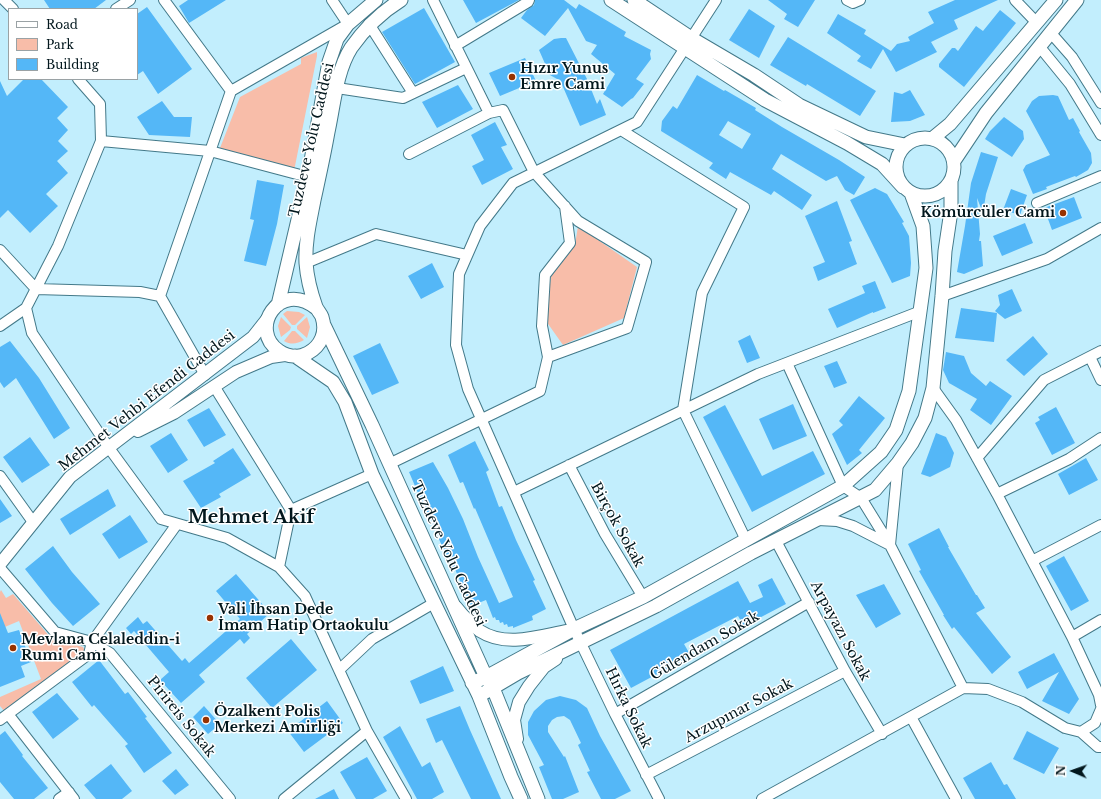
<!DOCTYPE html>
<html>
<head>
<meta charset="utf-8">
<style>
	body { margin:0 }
	#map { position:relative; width:1101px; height:799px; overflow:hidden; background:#c2eefd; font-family:"Libre Baskerville",serif }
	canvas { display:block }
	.legend { position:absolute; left:8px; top:8px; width:130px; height:72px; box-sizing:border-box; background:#fff; border:1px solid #9aa2a5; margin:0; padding:5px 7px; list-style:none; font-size:12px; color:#02171d }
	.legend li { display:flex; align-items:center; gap:8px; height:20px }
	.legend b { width:20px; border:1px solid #9aa2a5 }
	.north { position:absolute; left:1053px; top:751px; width:40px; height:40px; -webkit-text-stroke:3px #fff; paint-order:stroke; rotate:272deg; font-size:11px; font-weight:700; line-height:16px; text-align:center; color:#02171d }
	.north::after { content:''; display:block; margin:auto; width:14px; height:18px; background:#02171d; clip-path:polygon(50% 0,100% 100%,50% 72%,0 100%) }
</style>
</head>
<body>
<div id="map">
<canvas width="1101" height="799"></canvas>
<ul class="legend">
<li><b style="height:5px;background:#fff"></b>Road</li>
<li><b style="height:11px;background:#f8bda9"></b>Park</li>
<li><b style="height:11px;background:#54b7f7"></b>Building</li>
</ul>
<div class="north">N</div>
</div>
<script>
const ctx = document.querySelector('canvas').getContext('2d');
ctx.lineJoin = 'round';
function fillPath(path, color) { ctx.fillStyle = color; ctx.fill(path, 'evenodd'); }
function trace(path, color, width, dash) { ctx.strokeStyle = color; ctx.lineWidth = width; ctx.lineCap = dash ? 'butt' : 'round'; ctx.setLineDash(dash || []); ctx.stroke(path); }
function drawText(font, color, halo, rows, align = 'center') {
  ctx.font = font + ' "Libre Baskerville",serif'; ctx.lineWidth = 3; ctx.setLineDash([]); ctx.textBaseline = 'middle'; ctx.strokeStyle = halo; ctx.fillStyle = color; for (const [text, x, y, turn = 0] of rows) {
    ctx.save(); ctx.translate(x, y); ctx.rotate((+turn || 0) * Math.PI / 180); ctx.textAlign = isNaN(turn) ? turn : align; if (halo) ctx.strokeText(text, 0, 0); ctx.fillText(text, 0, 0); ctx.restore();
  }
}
fillPath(new Path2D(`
	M317,52v4l-23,115 -74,-23 20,-51 61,-33v-6z
	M578,226l59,41 -13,51 -61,27 -17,-24 5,-46 24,-30z
	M287,311l12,1 6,3 -10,10h-3l-9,-11z
	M281,317l10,10 -1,3 -9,7 -3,-11z
	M307,317l3,10 -3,11 -10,-9v-3z
	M292,331h3l9,9c-7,4 -13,5 -20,1z
	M1,590l5,8 7,-4 38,44 32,9 2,4 -80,61 -5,-6v-9l41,-18 -22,-58 -19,8v-37z`), '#f8bda9');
fillPath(new Path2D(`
	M44,0h62l-12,9h-44z
	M188,0h38l-37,23 -10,-17z
	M463,0h56l-43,23z
	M535,0h29l12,9 3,-5 47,28 -2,4 27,14 -1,4 1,5 -15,20 8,5 -11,14 -2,1 -9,8 -19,-13 12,-20 -24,-20 6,-9 -11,-4 -18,-33 -23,28 -24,-18 6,-8 7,-5z
	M768,0h47l-17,27 -14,-8 3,-5z
	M955,0h43l-44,20 4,9 -27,13 6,10 -41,20 -13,-23 -12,20 -14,-8 4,-5 -34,-23 11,-19 28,16 -2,4 27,17 6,-7 13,-3 -2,-4 26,-14 -6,-11z
	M147,7l45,62 -34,25 -15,-23 -6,4v-61z
	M424,8l31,54 -40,22 -33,-52z
	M749,9l26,17 -16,32 -30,-18z
	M1000,10l16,13 -52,64 -25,-20v-3l13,-16h3l3,3 18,-25 7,5z
	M788,37l88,54 -16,25 -53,-32 -1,2 -36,-21z
	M561,38h5l21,41 10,25 3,-5 6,16 -26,11 -20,-46 -3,-1 -7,-4 -11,-25 15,-11z
	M525,58l11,23 -36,15 -11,-23z
	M697,75l27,16 1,-1 31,18 -1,2 27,17 57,33 26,17 -11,18 -9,-5 -8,-14 -11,5 -45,-27 -9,15 40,26 -10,15 -28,-19 -3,4 -41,-23 -4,7 -17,-11 4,-5 -52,-32 1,-10 11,-15 4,3zM728,121l23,13 -9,15 -23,-14z
	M24,79h17l27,28 -11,11 11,12 -10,11 10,10 -11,10 11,12 -22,21 12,12 -28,27 -22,-23 -8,8v-137l7,15z
	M458,85l15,24 -36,19 -15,-26z
	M910,90l15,25 -15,6 -19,1 3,-30 8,2z
	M1053,95l5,1 11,24 4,-2 7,13 -1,1 12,21 1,10 -4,7 -12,7 -1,-1 -29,11 1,2 -14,5 -10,-24 3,-5 24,-10 -24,-44 6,-10 7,-5z
	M162,101l12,16h18l-2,20 -41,-2 -12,-18z
	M1004,117l19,14 1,8 -12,18 -27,-18 5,-8z
	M495,122l12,23 -6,2 12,22 -31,16 -10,-19 12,-6 -13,-25z
	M981,152l17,5 -12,37 -3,19 -6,-15 3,36 -1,7h2l2,25 -19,8 -7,-2 8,-46 6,-43z
	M257,180l27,5 -7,39 -11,42 -22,-5 10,-41 -4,-1z
	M875,188l12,6 17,28 -2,1 7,13 2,27 -1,13 -18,7 -42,-83z
	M1011,189l16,6 -7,20 -17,-5z
	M1074,197l8,21 -30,12 -8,-22z
	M837,201l15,40 -3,1 8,22 -39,17 -5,-14 12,-5 -20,-46z
	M1025,223l8,20 -31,13 -9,-20z
	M432,263l12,24 -23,12 -13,-23z
	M875,281l11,27 -13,5v-1l-36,16 -9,-19 37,-16 -3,-7z
	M1012,289l10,22 -17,8 -10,-8 5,-6 -2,-10z
	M961,308l36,5 -3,29 -39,-4z
	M750,335l10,23 -13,5 -9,-22z
	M1033,336l15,18 -24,22 -18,-16z
	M10,341l29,37 31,50 -16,11 -38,-61 -12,10 -4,-6v-35z
	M380,343l19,40 -27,12 -19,-39z
	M946,352l18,4 7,17 15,13 4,-5 22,15 -21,29 -21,-15 7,-11 -28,-16 -6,-13z
	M837,361l10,22 -13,5 -10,-22z
	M859,396l26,22 -26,32 3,3 -15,12 -15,-31 11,-9 -4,-4z
	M793,404l14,32 -34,14 -14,-31z
	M725,405l37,71 51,-25 12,23 -73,38 -49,-95z
	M1056,407l19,36 -23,12 -17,-32 5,-3 -2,-3z
	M209,408l17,27 -22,12 -17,-27z
	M171,433l17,27 -20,13 -18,-27z
	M936,433l10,4 8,16 -4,14 -20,10 -9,-3z
	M30,437l20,28 -28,18 -19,-26z
	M475,441l14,29 -3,2 13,35 3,-1 14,34 19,40 -2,1 13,28 -14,7 1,4 -20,8v-2l-5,1 -1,-3 -3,1 -1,-3 -3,1 -1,-3h-3l-1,-3 -2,1 -7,-18 -15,6 -17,-39 -2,1 -14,-31 1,-1 -18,-36 -12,-28 24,-10 15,26 15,31 15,38 21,46 14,-6 -38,-89 -1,1 -11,-27 -3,1 -12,-28z
	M233,448l18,27 -32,19 2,3 -20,11 -18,-27 32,-18 -2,-2z
	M1086,458l12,22 -29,15 -11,-21z
	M108,489l8,17 -46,29 -10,-16z
	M0,499l12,17 -12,7z
	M130,515l18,27 -29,17 -17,-25z
	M939,528l10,19h-1l28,48h1l8,13 -9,5 35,44 -19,17 -38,-47 -2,2 -9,-14h1l-25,-44 2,-1 -13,-26z
	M53,546l19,26 28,32 -27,22 -21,-23 -27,-34z
	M1064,556l25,45 -18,10 -25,-45z
	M236,574l34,39 -23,21 3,4 -6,6 -4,-5 -41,36 6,7 -24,21 -21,-23 9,-8 -35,-41 -3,3 -5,-6 12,-11 5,7 4,-3 35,40 3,-3 4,5 51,-44 -24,-28z
	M772,578l14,26 -42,22 -6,-10 -54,28 7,12 -60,32 -21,-38 128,-69 12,22 13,-6 -5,-12z
	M884,584l17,30 -25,14 -20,-33z
	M0,613l8,20 11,-3 12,32 -10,4 4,11 -25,10z
	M291,639l26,31 -45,38 -26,-30z
	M1054,653l25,46 -10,15 -27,-13 17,-29 -32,17 -9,-17z
	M99,660l26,34 3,-2 19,25 -2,1 27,35 -28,20 -19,-27 3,-2 -34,-39 -2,2 -20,-25z
	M443,666l11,25 -34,13 -10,-23z
	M57,693l22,26 -26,20 -21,-27z
	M560,696l16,4 11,8 13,28 31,55 -16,8h-14l-14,-27 3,-1 -12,-26 3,-2 -11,-23 -6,-4 -7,1 -5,3 -4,6v6l16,25 1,-1 14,36 -16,7h-11l-13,-32 5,-2 -16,-30v-13l6,-11 12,-11z
	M327,701l16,22 -39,29 -16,-21z
	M204,706l16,18 -12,10 -15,-17z
	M460,706l10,24 31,69h-30l-29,-59 -6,3 -10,-24z
	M400,726l22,41 8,-5 14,30 -12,7h-15l-34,-62z
	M5,731l18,24 -1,1 26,32 -14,11h-20l-14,-17v-47z
	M1027,731l32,17 -15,26 -31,-15z
	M367,757l20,34 -14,8h-17l-16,-27z
	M991,762l13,23 3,-1 9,15h-41l-12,-21z
	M111,764l21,27 -10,8h-26l-12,-14z
	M176,769l13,16 -14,10 -13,-14z
	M334,789l5,10h-24z`), '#54b7f7');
const minor = new Path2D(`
	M4,0l9,9
	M164,0l67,91
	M433,0l56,113
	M847,0l6,3 7,-3
	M1015,0l22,23
	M116,9l14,-9
	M369,24l44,69
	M1050,32l22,25 29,46
	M455,46l73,-44 1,-2
	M1039,46l31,38 31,51
	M78,79l22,25 1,37 -43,105 -32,62 6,25 77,115 52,71 66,19 52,29 26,29 62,135 -83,68
	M337,88l66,10 63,-30
	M621,130l123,77 -42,86 -19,117 63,130
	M101,141l109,10 98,26
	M1037,203l64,-27
	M0,250l36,39 104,3 20,4
	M306,263l70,-29 91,21
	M942,296l105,-37 54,-31
	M0,326l26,-18
	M548,357l-6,-31 3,-51 25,-32 -5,-37
	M1090,357l11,23
	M787,363l56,123 18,12 29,47 73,143
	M205,375l-45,-79 71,-205 117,-67 -16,-24
	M214,386l77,124 -12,57
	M933,388l23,32 41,74 75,143 27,58 2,10
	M977,458l67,-78 57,-29
	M389,464l151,-73 8,-34 79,-29 19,-66 -68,-41 -44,-49 -31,-62 -14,3 -80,41
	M569,465l36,69 38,63
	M0,476l33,46
	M514,492l244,-118 163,-63
	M997,494l72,-35 32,-21
	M291,510l81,-36
	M818,520l19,1 16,5 37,19 8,-82
	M776,541l69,130 37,63
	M1032,561l69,-36
	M0,568l55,64 37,10 18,11 120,146
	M1072,637l29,-17
	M339,670l33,-31 62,-36
	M8,714l66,85
	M615,714l194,-112
	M911,717l45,82
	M0,720l89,-66 3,-12 85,-118
	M367,731l39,68
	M1081,732l17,15h3
	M646,775l199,-104
	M59,799l10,-7
	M659,799l-44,-85 -41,-85 -106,-240 -12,-44 3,-71 21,-48 33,-43 124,-61 79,-122
	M762,799l201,-111 25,1 34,13 43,26 16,4 14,-9 6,-14`);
const tertiary = new Path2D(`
	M138,431l36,-18 62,-41 35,-15 14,-2
	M0,564l70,-87 183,-140 15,-19
	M456,607c7,9 15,17 24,24 26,17 60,5 87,0
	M517,739l-3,-19 5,-18 10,-16 15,-19 12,-8`);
const secondary = new Path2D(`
	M611,0l154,100 82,43 35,21 21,23
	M634,0l57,38 63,37 45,30 67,32 39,8
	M896 167a29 29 0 1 1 58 0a29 29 0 1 1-58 0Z
	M933,138l17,-14 106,-124
	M954,161l32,-48 91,-113
	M278,305l30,-128 21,-115 8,-23 11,-15 28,-24
	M316,308c-37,-29 -68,22 -37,43 9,6 20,7 29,2 13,-7 19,-21 14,-36 -1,-3 -4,-6 -6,-10 -5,-14 -9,-30 -10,-44 -1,-22 4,-42 8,-63 5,-23 10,-45 14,-68 6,-27 8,-60 23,-84 14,-20 29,-35 50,-48
	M324,325l48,100 114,252 7,11 45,111
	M295,356l38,26 12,20 27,72 107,222 32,81 10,22
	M472,683l14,-6 88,-48 69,-32 200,-111 38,-34 15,-22 13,-39 17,-123 -3,-42 -12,-33
	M479,696l39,-23 138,-67 95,-53 124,-63 23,-27 14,-20 13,-25 8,-30 9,-92 3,-45 6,-40v-30`);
trace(minor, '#437989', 12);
trace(tertiary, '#437989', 14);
trace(secondary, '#437989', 15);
trace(minor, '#fff', 10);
trace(tertiary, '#fff', 12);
trace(secondary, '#fff', 13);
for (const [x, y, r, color] of [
	[512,77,4,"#973201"],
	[1063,213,4,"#973201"],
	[210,618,4,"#973201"],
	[13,648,4,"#973201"],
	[206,720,4,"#973201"]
]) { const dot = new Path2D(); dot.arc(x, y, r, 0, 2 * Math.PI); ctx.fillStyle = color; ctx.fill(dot); trace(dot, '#fff', 1.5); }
drawText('bold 14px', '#02171d', '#fff', [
	["Hızır Yunus",520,69],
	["Emre Cami",520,85],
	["Kömürcüler Cami",1055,213,"right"],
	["Vali İhsan Dede",218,610],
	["İmam Hatip Ortaokulu",218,626],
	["Mevlana Celaleddin-i",21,640],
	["Rumi Cami",21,656],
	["Özalkent Polis",214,712],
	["Merkezi Amirliği",214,728]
], 'left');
drawText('14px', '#02171d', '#fff', [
	["Tuzdeve Yolu Caddesi",312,140,-77],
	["Mehmet Vehbi Efendi Caddesi",147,401,-38],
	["Birçok Sokak",617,525,61],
	["Tuzdeve Yolu Caddesi",448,554,65],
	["Arpayazı Sokak",840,631,62],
	["Gülendam Sokak",705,646,-30],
	["Hırka Sokak",628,708,64],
	["Arzupınar Sokak",739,711,-28],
	["Pirireis Sokak",181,717,51]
]);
drawText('bold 18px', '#02171d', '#fff', [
	["Mehmet Akif",251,518]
]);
</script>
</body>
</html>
